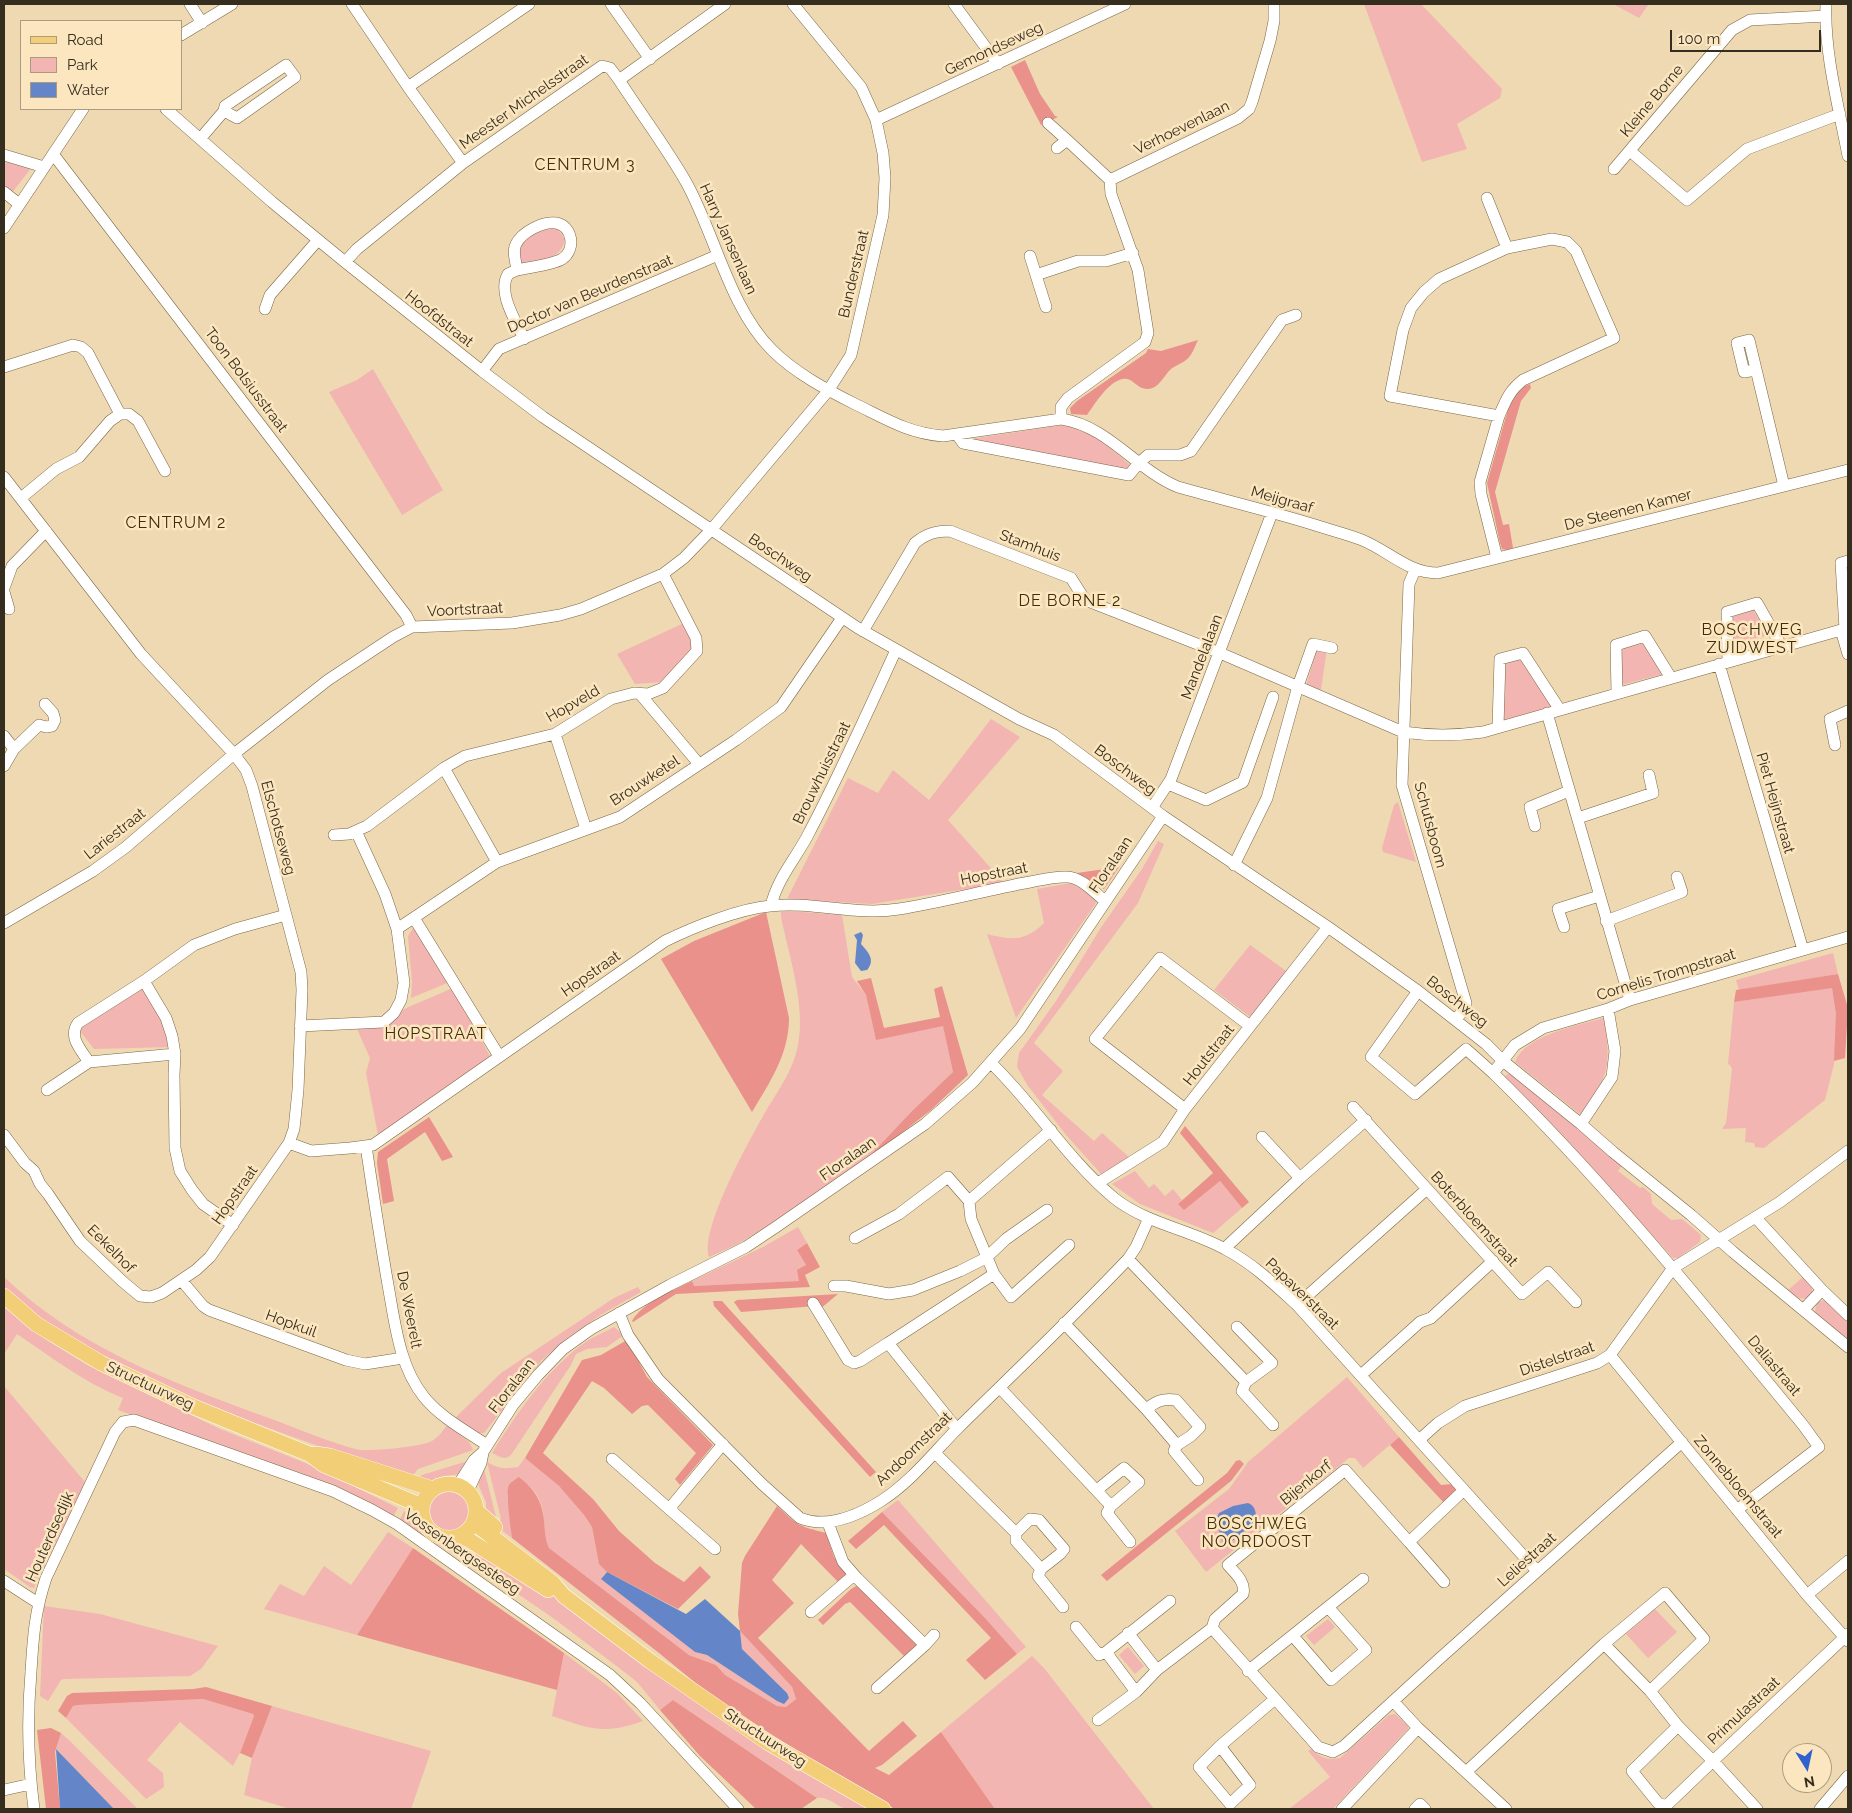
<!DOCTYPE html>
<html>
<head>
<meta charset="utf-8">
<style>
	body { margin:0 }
	#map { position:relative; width:1852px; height:1813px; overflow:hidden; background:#eed9b2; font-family:Raleway,sans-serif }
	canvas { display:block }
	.frame { position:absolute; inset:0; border:5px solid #352d1e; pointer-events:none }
	.legend { position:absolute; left:20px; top:20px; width:162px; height:90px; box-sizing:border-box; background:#fbe6bf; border:1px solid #ac9c7f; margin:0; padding:6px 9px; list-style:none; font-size:15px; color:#352d1e }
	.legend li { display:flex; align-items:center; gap:10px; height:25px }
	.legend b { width:25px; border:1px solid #ac9c7f }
	.north { position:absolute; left:1782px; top:1743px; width:50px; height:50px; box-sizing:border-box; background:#fbe6bf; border:1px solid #ac9c7f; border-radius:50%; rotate:170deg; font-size:14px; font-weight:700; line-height:20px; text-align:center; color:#352d1e }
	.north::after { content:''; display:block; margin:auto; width:18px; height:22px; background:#2f61cf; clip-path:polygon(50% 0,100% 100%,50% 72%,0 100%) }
	.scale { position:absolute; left:1670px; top:30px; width:151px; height:22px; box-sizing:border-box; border:2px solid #352d1e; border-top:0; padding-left:6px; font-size:15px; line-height:18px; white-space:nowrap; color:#352d1e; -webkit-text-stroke:4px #fbe6bf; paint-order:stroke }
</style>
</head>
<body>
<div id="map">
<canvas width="1852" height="1813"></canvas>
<div class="frame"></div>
<ul class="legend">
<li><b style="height:6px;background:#f2cf76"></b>Road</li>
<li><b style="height:14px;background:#f2b5b1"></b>Park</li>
<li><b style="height:14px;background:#6486c9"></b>Water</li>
</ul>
<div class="north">N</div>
<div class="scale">100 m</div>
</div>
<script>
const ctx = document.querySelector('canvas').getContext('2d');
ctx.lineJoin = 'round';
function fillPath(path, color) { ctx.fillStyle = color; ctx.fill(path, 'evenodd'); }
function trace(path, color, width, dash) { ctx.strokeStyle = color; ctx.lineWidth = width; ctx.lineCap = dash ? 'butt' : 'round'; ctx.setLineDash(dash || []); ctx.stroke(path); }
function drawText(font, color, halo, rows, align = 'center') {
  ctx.font = font + ' Raleway,sans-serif'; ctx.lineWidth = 5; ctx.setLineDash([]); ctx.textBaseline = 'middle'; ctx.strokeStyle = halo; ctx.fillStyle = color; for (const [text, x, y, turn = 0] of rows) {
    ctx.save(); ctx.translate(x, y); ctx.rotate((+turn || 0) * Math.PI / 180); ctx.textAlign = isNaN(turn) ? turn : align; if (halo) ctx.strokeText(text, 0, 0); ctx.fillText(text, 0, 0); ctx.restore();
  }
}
fillPath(new Path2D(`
	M1364,4h57l81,85 -2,9 -43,26 10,25 -45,13z
	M1613,4h36l-10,14z
	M4,158l28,9 -21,27 -7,-6z
	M556,228l9,10c-3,22 -25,23 -43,27 -1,-5 -5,-15 -1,-20 6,-10 24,-16 35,-17z
	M373,369l70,121 -41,25 -73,-123 28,-12z
	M1063,425c29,5 45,21 66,39l1,4 -2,3 -157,-32z
	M1753,610l16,25 -37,9 -1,-27z
	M684,623l10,20 -3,9 -29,30 -27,2 -18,-30z
	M1644,643l19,31 -42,11 -2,-36z
	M1318,645l9,3 -6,42 -15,-4z
	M1521,659l32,47 -49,14v-57z
	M991,719l29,18 -72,83 49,55 6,8 -131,21 -85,-5 61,-121 30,15 15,-23 36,30z
	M1398,802l18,60 -33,-10 -1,-4 12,-43z
	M1158,841l6,3 -26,59 -104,140 29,28 -21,24 52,46 8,-8 28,25 -26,14 -2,3 -35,-39 -39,-50 -11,-19 2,-14 37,-52 46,-75 40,-57z
	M1071,883l23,14 2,6 -80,115 -29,-84c24,6 38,8 57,-11l-7,-34z
	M788,911l54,4 10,62 14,18 10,44 67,-14 10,47 -41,39 -50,53 -47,33 -79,48 -27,12c-9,-28 39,-114 54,-141 13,-23 30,-44 35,-71 8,-39 -9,-89 -17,-128v-5z
	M415,925l37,56 -41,17 1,-17 -4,-45z
	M1250,945l39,28 -36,46 -39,-29z
	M1833,953l5,21 -99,16 -3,-10z
	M141,984l23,31 8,32 -78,2 -14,-18 2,-9z
	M1832,987l4,27v25l-2,25 -9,36 -61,48 -9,-1 -1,-4 -9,-1 1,-14 -24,1 4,-6 6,-54 -2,-4 -2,-1 6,-62z
	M453,988l38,70 -113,77 -12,-62 4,-15 -13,-29 23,-5 15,-7 9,-8z
	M1604,1018c7,49 6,56 -23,97l-66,-53c10,-27 64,-37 89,-44z
	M1509,1073l113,92 -4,6 22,17 3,-1 8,7 1,10 19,16 11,-1 19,16 -1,7 -22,16h-5l-104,-115 -65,-66z
	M1135,1171l14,17 5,-4 11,12 8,-7 9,11 -4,4 42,-23 22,27 -29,25 -73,-29 -28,-20z
	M798,1227l9,16 -10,7 9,15 -6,16 -107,5 -1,-5 71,-34z
	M1804,1276l8,11v6l-6,6 -7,-1 -12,-7z
	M4,1277c75,71 166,105 262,140 31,11 62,25 93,33 14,1 62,-3 73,-9 7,-4 12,-12 16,-17l21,18 4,8 -55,19 -8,10 -178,-64 -65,-26 -97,-50 -48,-34 -18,-17z
	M638,1287l3,5 -39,22 -36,25 -25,22 -57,72h-10l-19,-15 46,-45 113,-75z
	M1824,1300l10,5 14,13v26l-27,-22 -6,-11 2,-8z
	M4,1304l41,35 44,27 129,62 90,36 90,44 -5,9 -74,-34 -201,-73 5,-12c-38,-15 -72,-41 -106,-64l-13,20z
	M614,1327l10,8 -17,12 -20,2 -11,5 -5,11 -60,90c-7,6 -12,1 -19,-2 25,-40 51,-78 88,-107 10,-8 23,-13 34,-19z
	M1347,1377l52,60 -36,31 -8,-10h-6l-143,114 -31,-41 54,-42 19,-27z
	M4,1386l81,96 -51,106 -4,-1 -26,-18z
	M525,1458l34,28 25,29 8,12 7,36 8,9 -6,6 94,74 12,3 70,46 10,-8 -45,-44 -2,-18 52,56 4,12 -10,8 -9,-1 -52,-31 -9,-10 -27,-10 -140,-107c-7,-16 -2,-35 -11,-51 -2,-5 -7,-9 -10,-12l-21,10 3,20 2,23 -16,-12 5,-7 -14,-57c13,7 16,7 31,5z
	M471,1460l-9,14 -19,2 -13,6 -12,-4 4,-3z
	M484,1469l12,48 -3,4 -7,-10v-9l-7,-16v-6z
	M429 1511a20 20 0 1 1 40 0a20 20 0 1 1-40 0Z
	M898,1500l128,147 -9,7 -32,-36 -103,-106z
	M404,1511c7,5 8,8 12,15 13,19 28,21 49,17l6,7 -15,4 -23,-12 -34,-21z
	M388,1532l25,16 -56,87 -93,-26 16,-25 24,12 20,-30 27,19z
	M478,1550l81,49 311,210c-7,0 -17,2 -24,0 -10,-3 -18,-13 -29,-11l-144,-98 -13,10 -23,-28 -19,-15 -65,-49 -89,-61 10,-2z
	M44,1606l56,8 118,32 -17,23 -11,7 -126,3 -3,1 -13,21 -8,-5z
	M1655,1609l22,23 -29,26 -22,-24z
	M1328,1619l7,8 -21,18 -8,-9z
	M1128,1647l16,19 -9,8 -16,-19z
	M564,1653l53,40 26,28c-40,14 -52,8 -91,-5z
	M1032,1656l12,12 110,141h-159l-54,-77z
	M203,1699l50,15 1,2 -14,37 -7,13 -53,-44 -33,38 16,13 1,14 -18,12 -80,-81 7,-12 5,-1z
	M272,1706l159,45 -20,58h-121l-46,-14 8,-37z
	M1395,1714l13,12v3l-75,80h-44l41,-32 -22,-26 3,-2c10,9 16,11 29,9l49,-43z
	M61,1733l9,8 68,68h-24l-58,-60z`), '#f2b5b1');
fillPath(new Path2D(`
	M1025,60l15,34 15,22 3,1 -17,8 -30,-58z
	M1198,340c-3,6 -6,16 -12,20 -5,4 -12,6 -16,10 -8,8 -13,23 -28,18 -7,-3 -11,-11 -20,-9 -15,4 -27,25 -35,36l-16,-1 -1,-6 7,-7 69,-48 2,-4 13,2z
	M1530,384l1,4 -10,13 -26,91 8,33 6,-1 4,24 -6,2 -5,-1 -2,-6 -13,-60 25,-88 3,-5z
	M1119,867l-15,22 -27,-16z
	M766,912l23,106c0,36 -19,64 -37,94l-91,-153 33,-18z
	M1838,974l10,34 -3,50 -11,3 2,-47 -4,-26 -98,14 2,-12z
	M871,978l13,50 56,-11 -6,-28 8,-3 26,89 -37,35 -69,54 50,-53 41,-39 -10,-46 -67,14 -10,-45 -9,-14z
	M429,1117l24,40 -11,4 -17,-29 -38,27 7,42 -11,3 -6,-41 1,-11z
	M1185,1126l64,76 -7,6 -22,-27 -36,29 -6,-6 35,-31 -33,-40z
	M807,1243l13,24 -15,8 5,12 -134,7 -43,28 -1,-1c12,-20 40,-30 60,-40l2,5 105,-5 -2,-11 9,-5 -9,-15z
	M838,1294l-18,15 -4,-3 -75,6 -7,-10 3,-2z
	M713,1301h9l154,171 -6,5 -156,-171z
	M627,1340l20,37 66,68 -4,5 -29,35 -5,-6 21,-26 -48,-48 -6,1 -10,8 -28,-26 -12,-7 -49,72 50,46 26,32 36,32 29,19 16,-16 11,11 -33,32 -71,-37 -8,-8 -7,-37 -8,-12 -25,-29 -34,-28 57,-98 19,-5z
	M1399,1437l42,48 12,-1 6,8 -14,12 -55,-59z
	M1240,1460l4,4 -13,17 -124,100 -6,-6 126,-102 9,-12z
	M519,1477c15,12 23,23 25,43 1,10 1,19 5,28l140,107 27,10 9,10 52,31 9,1 10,-8 -4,-12 -52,-56 -2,-17 4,-51 3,-7 32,-50c21,20 22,20 49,27l8,24 15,19 -9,8 -39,-40 -29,36 22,23 -36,35 111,113 34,-30 14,15 -35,29 -7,3 14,7 52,-43 54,77h-100l-56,-31 -130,-84 -50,-41 -147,-115c-1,-10 -7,-47 -3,-53 2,-3 7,-6 10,-8z
	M882,1512l103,106 32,36 -32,26 -19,-20 25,-22 -107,-113 -28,24 -8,-8z
	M413,1548l151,105 -7,37 -200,-55z
	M856,1586l4,1 57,57 -13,12 -54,-54 -5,2 -22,21 -5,-5 33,-31z
	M206,1687l66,19 -20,52 -12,-5 14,-37 -1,-2 -50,-15 -125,6 -5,1 -7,12 -8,-7 9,-15 5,-3 121,-4z
	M673,1700l144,98 -16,11h-45l-56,-53 -40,-46z
	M51,1728l10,5 -6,19 5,57h-14l-9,-79z`), '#ea918c');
fillPath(new Path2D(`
	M861,932l2,3 -2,9c7,8 15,16 6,26l-6,1 -6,-8 2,-23 -3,-5z
	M1248,1503c8,3 8,10 8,18l-25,21 -8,2 -7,-24 3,-7 14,-7z
	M607,1572l79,42 19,-15 35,32 2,18 45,44 2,5 -5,6 -7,-3 -70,-46 -12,-3 -94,-73z
	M56,1749l58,60h-54z`), '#6486c9');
const minor = new Path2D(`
	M190,4l12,19
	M352,4l56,83 55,76
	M611,4l39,55
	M954,4l44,60
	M1826,4c-2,49 13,104 22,152
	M181,35l51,-31
	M619,80c22,34 47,67 67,102 29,52 43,125 86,168 23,23 55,40 83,54 31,15 53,29 88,32l118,-17c48,7 75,51 117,68 46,13 92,24 137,38 15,5 32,9 47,15 27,11 46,33 76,33l410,-103
	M408,87l121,-83
	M166,109l106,93 73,60 137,109 61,46 315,211 161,91 35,16 109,81 165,111 90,64 68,53 17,17 78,63 32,28 78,63 42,37 115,95
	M876,120l249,-116
	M1048,123l19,17
	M200,139l24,-28 1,-5 61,-41 9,12 -58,41 -13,-7
	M1057,148l10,-8 43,40
	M1630,151l57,49 60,-51 93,-35
	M53,154l353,461 6,12
	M4,155l40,12
	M1614,169l118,-139 18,-10 76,-4
	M1110,180l128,-62 11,-9 3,-7 18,-61 4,-20v-17
	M4,192l15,12
	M1487,198l20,50
	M4,228l79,-119
	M1030,256l16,51
	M345,262l12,-13 106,-86 139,-97 8,2 9,12 106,-76
	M517,270c13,-3 35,-5 45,-11 14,-9 11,-33 -6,-36 -13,-2 -34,9 -40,21 -4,7 0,18 1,26l-9,4c-11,19 8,47 16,65
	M1036,275l42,-14h28l27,-8
	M265,309l5,-14 48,-55
	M4,367l69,-22 8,2 7,6 32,61
	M1755,370l-11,2 -7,-29 12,-3 35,146
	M482,371l17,-22 219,-94
	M120,414h9l9,7 27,50
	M1061,419v-12l7,-9 77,-56 3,-9 -10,-63 -27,-76 -1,-14
	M958,436l5,7 166,32 10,-12 9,-8h32l11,-4 91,-131 14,-5
	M4,477l137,177 93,100 12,16 6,16 49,186 1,18 -4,100 -4,39 -5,14 -79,114 -14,13 -34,23 -11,4 -11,-1 -18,-15 -42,-40 -32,-47 -8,-10 -6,-13 -9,-8 -21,-28
	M21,498l35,-29 23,-12 31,-36 10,-7
	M1497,558l-16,-64 -1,-12 19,-66 -109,-20 13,-66 8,-22 13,-16 15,-13 68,-31 45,-9 15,3 9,9 38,87 -91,42c-14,11 -17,20 -24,36
	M1415,570l-6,14 -7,201 64,218 -3,8 -8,9
	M4,588l8,-22 34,-35
	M4,592l5,17
	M1845,629l-4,-66 7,-2
	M1841,630l7,24
	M863,631l52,-88c11,-9 20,-12 35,-12l121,47 14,22 135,53 183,79c27,4 52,4 80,0l365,-104
	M1728,662l-1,-50 30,-9 25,44
	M1719,664l84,286
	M1617,693l-1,-48 29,-9 26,42
	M640,694l59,70
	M1547,713l83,287
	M1498,727l2,-68 23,-6 37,57
	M555,734l31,95
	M4,736l10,13 -10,17
	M1835,745l-5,-26 18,-8
	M14,749l25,-24 7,2 6,-1 3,-6 -2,-7 -8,-9
	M444,768l53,94
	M1168,784l38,16 37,-18 30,-85
	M1152,808l19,-29 101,-266
	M1578,818l75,-25 -4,-18
	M1535,826l-5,-19 39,-16
	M334,835l15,-1 18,-8 77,-58 21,-12 90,-22 56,-35 23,-6 14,1 15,-6 34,-37 -1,-13 -33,-64
	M1234,865l33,-67 31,-112 15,-42 19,4
	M771,906c6,-28 27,-50 39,-75 31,-59 58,-120 86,-181
	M414,918l85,138
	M1606,921l76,-29 -5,-15
	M4,923l89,-52 33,-24 108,-93 94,-74 65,-43 19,-10 100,-4 48,-8 21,-6 82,-35 21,-16 27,-28 117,-139 23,-36 32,-140 2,-37 -2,-25 -7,-33 -15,-33 -68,-83
	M1564,927l-6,-18 41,-13
	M397,929l100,-67 123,-45 116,-77 45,-33 61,-89
	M144,981l22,37 6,18 3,18 -1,21 1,73 5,23 12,19 11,14 30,21
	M1418,991l-47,66 44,37 51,-45 27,24
	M300,1026l84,-4 10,-9 7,-13 3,-17 -7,-54 -12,-35 -29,-63
	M89,1062c-8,-12 -21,-25 -11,-39l66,-42 50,-36 41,-16 51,-14
	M991,1063c44,42 76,96 123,135 31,25 77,32 111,51 27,14 49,35 72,56l240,266
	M47,1090l42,-28 86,-8
	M1353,1107l169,187 26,-22 28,30
	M1185,1109l-90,-70 65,-81 90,68
	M1581,1124l31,-47 3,-26 -7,-42
	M1262,1137l38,41
	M289,1143l22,8 39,-3 23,-3 292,-204c29,-14 73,-32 105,-35 43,-5 86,10 129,3 44,-7 87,-19 131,-27 11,-2 25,-6 37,-5 14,0 28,16 38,24
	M366,1146c7,47 14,93 22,139 7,38 11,81 36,112 16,20 42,34 63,48
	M1098,1183l65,-41 22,-33 143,-182
	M1756,1218l66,72 26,25
	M855,1238l44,-24 49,-37 21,24
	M1225,1248l75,-70 66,-58
	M1128,1259l118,123 -4,9 31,34
	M994,1274l17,23 58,-52
	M182,1281l21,25 6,4 137,50 19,4 38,-6
	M834,1286h12l43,8 24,-4 47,-19 26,-13 20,-19 41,-29
	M813,1303l35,57 6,3 6,-2 28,-18
	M1297,1305l130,-116
	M1803,1310l19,-20
	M619,1313l9,22 30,44 104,105 38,34c27,11 57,-2 81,-17 30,-19 53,-49 77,-73 57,-56 115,-111 170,-169l8,-12 13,-29
	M1064,1323l82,86c11,-8 17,-11 30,-9l24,27 -9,9 -14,9
	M1237,1327l35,36 -26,19
	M1610,1355l197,240 41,46
	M1361,1375l59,-53 11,-4 62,-57
	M1000,1388l111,118 -4,7 23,29
	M1146,1409l31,36 -3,6 24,29
	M957,1429l-69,-86 106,-69 -23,-55 -2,-18 82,-71
	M1419,1440l19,-17 27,-17 132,-43 13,-8 63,-87 107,-66 68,-51
	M935,1453l81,80 14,-14 9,1 25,29 -4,5 -19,15
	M612,1459l103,90
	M458,1485l16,-25 9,-8 30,-47 25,-30 25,-26 28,-20 79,-44 76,-38 30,-20 149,-103 47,-41 48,-54 143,-213
	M1097,1490l27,-22 15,14 -28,24
	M468,1491l13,-28 2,-10
	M669,1509l54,-65
	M1737,1510l82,-63 -16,-22c-100,-121 -198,-243 -310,-352l22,-28 28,-17 65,-19 22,-9 218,-63
	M828,1523l15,39 14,16 68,67 -48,43
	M1016,1533v8l25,28 -3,7 25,31
	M1409,1542l-64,-72 -117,95c7,8 18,17 15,29l-28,25 -3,9 106,119 15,5 11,-6 94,-86 244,-218
	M4,1581l34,22
	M1444,1582l-35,-40 55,-52
	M1807,1595l41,-34
	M811,1612l43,-37
	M1076,1627l23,28 7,-3 30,40
	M1128,1633l29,37
	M1293,1636l38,44 35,-30 -38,-43
	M1604,1644l46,47 28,35
	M925,1645l9,-10
	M1106,1652l64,-51
	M1248,1671l115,-92
	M1393,1701l25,27 88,81
	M1098,1720l38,-28 21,-22 55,-42
	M1678,1726l35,35 -47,45 -8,-3 -26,-32z
	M1220,1746l30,39 -20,19 -31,-37 21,-21 55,-47
	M1466,1772l138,-128 61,-51 39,46 -54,52
	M4,1790l27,-6
	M34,1809c-6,-46 -7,-91 -3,-137 2,-35 4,-61 15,-94l69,-146 8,-10 11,-2 199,71 39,19 25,14 213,151 30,28 98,106
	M1342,1809l76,-81
	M1415,1809l5,-5 5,5
	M1757,1809l-44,-48 135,-127
	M1820,1809l28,-33`);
const major = new Path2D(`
	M4,1296l32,28 65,39 93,44 115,47 15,11 98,41
	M315,1454l15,2 103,33
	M422 1511a27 27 0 1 1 54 0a27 27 0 1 1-54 0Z
	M477,1511l18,16
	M474,1523l79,60 11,13 86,65 117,81 116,67
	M460,1536l9,4 79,50`);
trace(minor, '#7a6744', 12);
trace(major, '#fff', 16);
trace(minor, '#fff', 11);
trace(major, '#f2cf76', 15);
drawText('15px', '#352d1e', '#fbe6bf', [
	["Gemondseweg",994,49,-25],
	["Kleine Borne",1652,101,-50],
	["Meester Michelsstraat",524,102,-35],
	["Verhoevenlaan",1182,128,-26],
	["Harry Jansenlaan",728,239,66],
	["Bunderstraat",854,274,-77],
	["Doctor van Beurdenstraat",590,294,-23],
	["Hoofdstraat",439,319,38],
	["Toon Bolsiusstraat",246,380,53],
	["Meijgraaf",1282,500,16],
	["De Steenen Kamer",1628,510,-14],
	["Stamhuis",1030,546,21],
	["Boschweg",780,558,34],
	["Voortstraat",465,610,-3],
	["Mandelalaan",1202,657,-69],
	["Hopveld",573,704,-30],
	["Boschweg",1125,770,37],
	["Brouwhuisstraat",822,773,-64],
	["Brouwketel",645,781,-33],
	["Piet Heijnstraat",1775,803,74],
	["Schutsboom",1430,825,75],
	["Elschotseweg",278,828,75],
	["Lariestraat",115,834,-38],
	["Floralaan",1111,865,-56],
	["Hopstraat",994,874,-11],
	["Hopstraat",591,974,-35],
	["Cornelis Trompstraat",1666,975,-17],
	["Boschweg",1457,1002,38],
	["Houtstraat",1209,1055,-52],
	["Floralaan",848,1159,-35],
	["Hopstraat",235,1195,-55],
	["Boterbloemstraat",1474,1219,48],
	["Eekelhof",111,1249,45],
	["Papaverstraat",1302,1294,44],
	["De Weerelt",409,1310,79],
	["Hopkuil",291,1324,20],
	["Distelstraat",1557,1359,-19],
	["Daliastraat",1774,1366,50],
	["Structuurweg",150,1386,25],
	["Floralaan",512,1386,-52],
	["Andoornstraat",914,1449,-44],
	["Bijenkorf",1306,1483,-39],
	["Zonnebloemstraat",1738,1487,50],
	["Houterdsedijk",50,1537,-66],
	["Vossenbergsesteeg",462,1552,35],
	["Leliestraat",1527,1560,-42],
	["Primulastraat",1744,1711,-43],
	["Structuurweg",765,1738,33]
]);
ctx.letterSpacing = '1px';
drawText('16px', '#3f2e09', '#fbe6bf', [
	["CENTRUM 3",585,165],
	["CENTRUM 2",176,523],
	["DE BORNE 2",1070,601],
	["BOSCHWEG",1752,630],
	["ZUIDWEST",1752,648],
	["HOPSTRAAT",436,1034],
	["BOSCHWEG",1257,1524],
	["NOORDOOST",1257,1542]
]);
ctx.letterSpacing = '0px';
</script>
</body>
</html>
